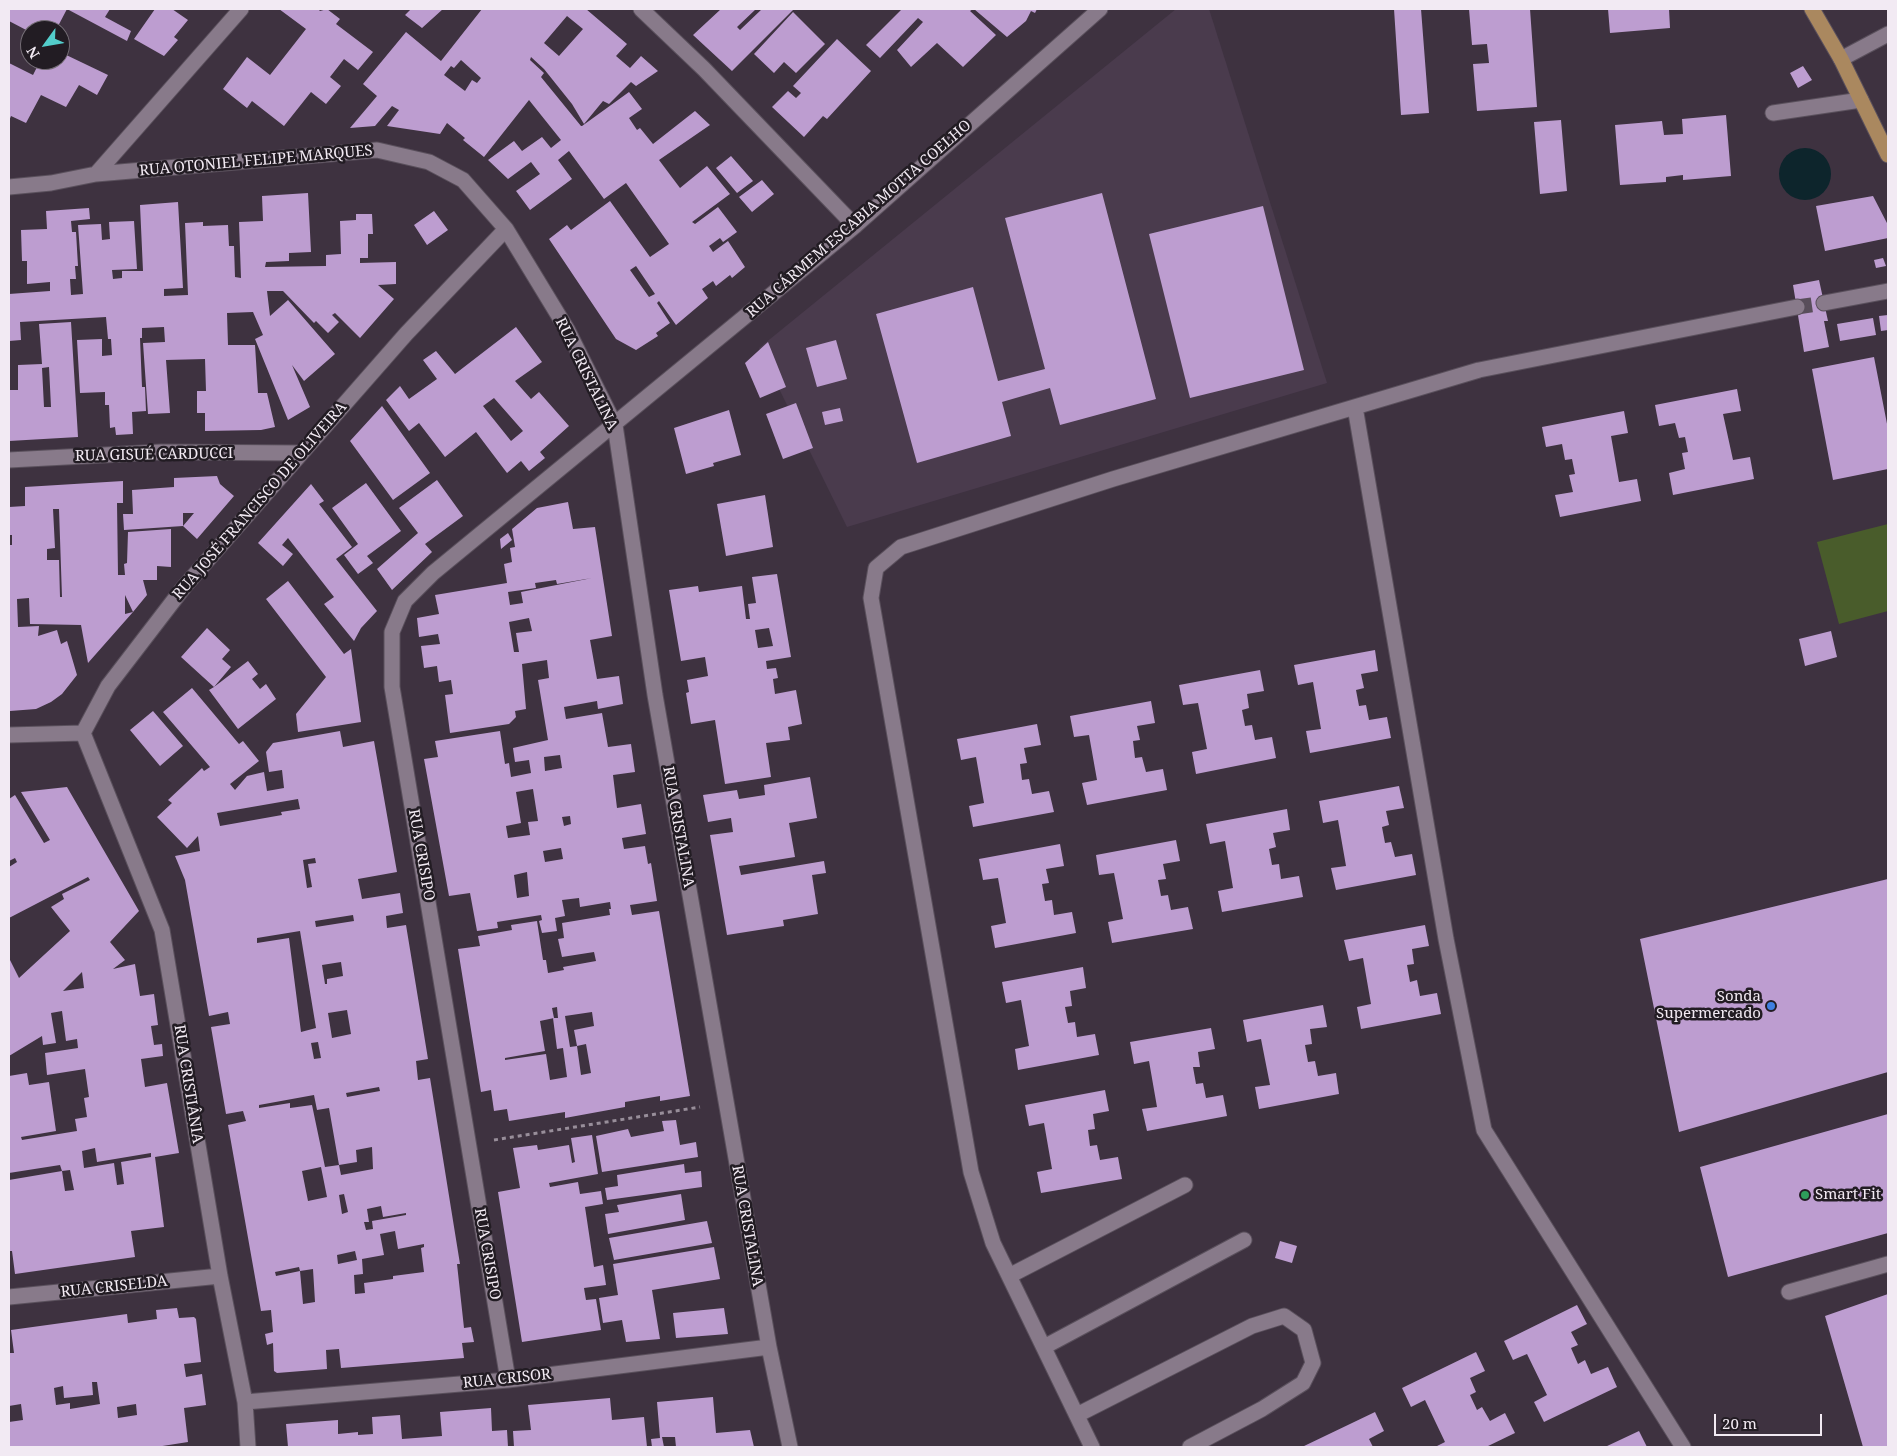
<!DOCTYPE html>
<html>
<head>
<meta charset="utf-8">
<style>
	body { margin:0 }
	#map { position:relative; width:1897px; height:1456px; overflow:hidden; background:#3e3240; font-family:"Noto Serif",serif }
	canvas { display:block }
	.frame { position:absolute; inset:0; border:10px solid #f2eaf3; pointer-events:none }
	.north { position:absolute; left:20px; top:20px; width:50px; height:50px; box-sizing:border-box; background:#221c23; border:1px solid #756e76; border-radius:50%; rotate:238deg; font-size:14px; font-weight:700; line-height:20px; text-align:center; color:#f2eaf3 }
	.north::after { content:''; display:block; margin:auto; width:18px; height:22px; background:#53cdcb; clip-path:polygon(50% 0,100% 100%,50% 72%,0 100%) }
	.scale { position:absolute; left:1714px; top:1414px; width:108px; height:22px; box-sizing:border-box; border:2px solid #f2eaf3; border-top:0; padding-left:6px; font-size:15px; line-height:18px; white-space:nowrap; color:#f2eaf3; -webkit-text-stroke:4px #221c23; paint-order:stroke }
</style>
</head>
<body>
<div id="map">
<canvas width="1897" height="1456"></canvas>
<div class="frame"></div>
<div class="north">N</div>
<div class="scale">20 m</div>
</div>
<script>
const ctx = document.querySelector('canvas').getContext('2d');
ctx.lineJoin = 'round';
function fillPath(path, color) { ctx.fillStyle = color; ctx.fill(path, 'evenodd'); }
function trace(path, color, width, dash) { ctx.strokeStyle = color; ctx.lineWidth = width; ctx.lineCap = dash ? 'butt' : 'round'; ctx.setLineDash(dash || []); ctx.stroke(path); }
function drawText(font, color, halo, rows, align = 'center') {
  ctx.font = font + ' "Noto Serif",serif'; ctx.lineWidth = 5; ctx.setLineDash([]); ctx.textBaseline = 'middle'; ctx.strokeStyle = halo; ctx.fillStyle = color; for (const [text, x, y, turn = 0] of rows) {
    ctx.save(); ctx.translate(x, y); ctx.rotate((+turn || 0) * Math.PI / 180); ctx.textAlign = isNaN(turn) ? turn : align; if (halo) ctx.strokeText(text, 0, 0); ctx.fillText(text, 0, 0); ctx.restore();
  }
}
fillPath(new Path2D(`
	M1176,9h33l118,374 -480,144 -88,-179z`), '#4a3b4d');
fillPath(new Path2D(`
	M1888,524v87l-49,13 -22,-82z`), '#495c2b');
fillPath(new Path2D(`
	M1779 174a26 26 0 1 1 52 0a26 26 0 1 1-52 0Z`), '#0d252c');
fillPath(new Path2D(`
	M9,9h58l-11,21h-26v2l-21,-11z
	M67,9h43l-5,8 26,14 -4,10z
	M155,9h17l16,11 -14,17 4,3 -14,16 -30,-17z
	M279,9h39l2,2 7,-2 13,10 -4,5 37,28 -15,18 -14,-11 -14,18 11,9 -15,18 -15,-12 -27,34 -32,-25 -5,7 -24,-19 24,-32 23,18 36,-46z
	M411,9h32l-21,19 -17,-13z
	M482,9h104l41,35 -11,12 14,12 11,-12 17,15 -22,15 -5,-4 -22,22 -6,-3 -19,23 -12,-20 -28,-35 -13,-12 -1,3 14,13 -3,4 40,49h1l47,-34 13,17 -13,9 8,12 3,-2 13,16 42,-33 15,14 -51,35 21,28 27,-22 23,28 -38,28 3,2 23,-17 19,25 -14,10 -3,-4 -11,8 4,6 15,-11 17,26 -13,11 -2,-3 -14,11 -3,-5 -11,8 6,9 -32,27 -17,-24 -2,2 13,20 -14,10 2,3 -22,14 -20,-11 -67,-100 18,-14 4,5 39,-29 40,56 19,-13 -43,-61 -22,16 -35,-48 -11,9 14,19 -42,31 -14,-19 24,-17 -9,-12 -23,17 -20,-19 26,-19 8,10 20,-14 9,11 10,-8 -32,-40 -45,57 -21,-17 2,-2 -18,-15 -7,11 -53,-8 12,-16 -7,-4 -17,20 -25,2 27,-32 -14,-12 43,-52 35,29zM567,16l16,13 -24,27 -15,-13zM461,60l20,18 -4,5 -5,-3 -7,11 -21,-16 7,-9 3,2zM636,266l19,28 -6,3 -19,-27z
	M721,9h35l-19,18 3,3 22,-21h32l-62,62 -39,-36z
	M902,9h71l-3,2 26,24 -33,32 -26,-24 -26,24 -14,-17 26,-28 -5,-4 -38,40 -14,-13z
	M974,9h63l-2,4 -4,-2 -5,10 -19,16z
	M1394,9h27l8,104 -28,2z
	M1469,9h61l7,98 -60,4 -4,-47 16,-1 -2,-19 -15,1z
	M1608,9h61l1,19 -60,5z
	M793,12l32,32 -29,29 -12,-11 -10,11 -20,-19z
	M837,39l34,32 -44,48 -4,-3 -19,21 -32,-30 16,-16 8,7 5,-5 -8,-7z
	M60,52l48,23 -11,20 -18,-10 -13,22 -25,-12 -15,28 -15,-7 -2,5v-58l24,12 5,-10 6,3 4,-8h12z
	M1803,66l9,14 -14,8 -8,-15z
	M1726,115l5,61 -48,4v-5l-17,2v5l-46,3 -5,-60 47,-4 2,14 19,-1 -1,-15z
	M1561,120l6,71 -27,3 -6,-72z
	M731,156l22,25 -16,12 -21,-25z
	M762,180l12,14 -22,18 -13,-15z
	M308,193l3,59 -22,1v8l-23,1 -1,5 61,-1v-11l15,-1 -1,-33 16,-1v-6h16l1,20h-5v24h-8v5l36,-1v22l-18,1 16,14 -34,39 -25,-25 -3,2 7,7 -11,11 -12,-12 -2,2 -31,-32h-16l3,25 18,-16 47,54 -31,27 -12,-16 18,42 -22,13 -33,-81 8,-4 -10,-23 -26,1 1,32h27l3,48h9l8,34 -14,3 -56,1v-18h-8v-22h9l-1,-32 -39,1 4,53 -22,1 -5,-71 22,-1 -1,-15 -22,1v10h-2l2,49h3l1,24 -14,1 1,22 -17,1 -1,-8 -5,1 -1,-23h-4v-13l-25,1 -3,-53 25,-1v17l10,-1 -1,-16h-3l-2,-22 -86,5 1,18 -12,1v-47l41,-3v-9l-23,2v-23h-5l-1,-31 26,-1 -1,-18 43,-3 1,11 -19,2 1,11h4l2,34h-3l1,13h-6l1,16 12,-1 -5,-69 23,-1 1,16 8,-1 -1,-17 25,-1 3,48 -25,1 1,9 9,-1v-7h21l-3,-66 38,-3 5,86 -19,1v7l24,-1 -3,-72 18,-1v4l25,-1 1,21h5l1,31 6,1 -2,-56 24,-1 -1,-25z
	M1102,193l54,206 -96,26 -10,-37 -48,14 9,34 -94,27 -41,-149 97,-27 25,94 47,-12 -40,-151z
	M1873,196l15,29v13l-63,13 -9,-45z
	M1263,206l41,164 -114,28 -41,-164z
	M434,211l14,19 -21,15 -13,-20z
	M1883,258l3,8 -10,2 -2,-8z
	M1819,280l9,41h-4l5,26 -25,5 -11,-67z
	M1888,315v15l-7,1 -2,-15z
	M1873,318l3,17 -36,6 -3,-17z
	M71,322l7,115 -69,4v-51h9v-25l24,-1 -3,-40zM49,367l2,40h-7l-2,-39z
	M516,327l26,35 -27,19 16,18 8,-7 30,34 -29,26 5,6 -16,13 -8,-10 -14,12 -31,-41 -31,25 -26,-34 -10,8 -23,-31 14,-14 9,13 28,-20 -14,-19 13,-9 19,23zM494,398l29,33 -12,10 -28,-35z
	M836,340l11,39 -30,8 -11,-39z
	M768,342l18,45 -26,11 -15,-35z
	M1874,357l14,72v40l-55,11 -21,-111z
	M1737,389l4,22 -18,3 10,46 17,-3 4,22 -81,16 -4,-22 16,-4 -3,-16 6,-1 -3,-15 -6,1 -4,-15 -16,3 -4,-21z
	M796,403l17,45 -30,11 -17,-45z
	M382,406l48,67 -37,27 -43,-59z
	M840,408l3,13 -18,4 -3,-13z
	M729,410l12,45 -28,8 1,3 -28,8 -12,-46z
	M1624,411l4,22 -17,3 8,46 18,-3 4,22 -81,16 -5,-22 18,-3 -4,-17 6,-1 -3,-15 -7,1 -3,-16 -16,3 -4,-20z
	M217,476l3,8 14,12 -37,43 -14,-13 11,-13h-11v13l-59,4 -1,-16h10l-1,-24 42,-3v-9z
	M437,480l26,36 -38,28 7,8 -40,38 -15,-21 41,-36 -19,-25z
	M123,481v22h-6l1,72h7l-1,-11 3,-1 1,-31 43,-3v38l-14,-1v14h-14l4,15 -14,17 -8,-17v19l8,-2 -45,51 -7,-38 -51,-1 -1,-26 -12,1 1,28 21,-1 -1,10 19,-6 4,14 6,-3 10,34 -15,19 -11,8 -15,7 -26,2 -1,-166h3v-10h-3v-28l16,-1v-19zM53,509h6l3,88h-2l-1,-37h-12v-11l8,-1z
	M366,483l35,48 -34,25 6,7 -15,11 -14,-19 14,-11 -26,-36z
	M311,484l13,17 -5,3 33,43 -16,12 41,52 -16,17 -7,13 -30,-37 10,-7 -46,-59 -6,7 11,9 -10,12 -25,-23z
	M765,495l8,52 -47,9 -9,-52z
	M568,502l5,27 22,-2 17,109 -22,4 7,39 22,-3 4,28 -25,5 -1,-8 -33,6 2,12 36,-6 6,34 23,-3 4,28 -22,3 4,33 24,-4 5,30 -24,4 2,11 21,-3 3,18 3,-1 6,38 -27,4 2,10 27,-4 31,185 -30,5v-5l-35,6v5l-60,11v-6l-56,9 -2,-12 -13,2 -3,-21 -10,2 -23,-143 22,-3 -2,-10 34,-6 -1,-5 26,-4 6,39h3l2,13 16,-3 -1,-3 33,-6 -2,-9 -32,5 -4,-18 6,-1 -2,-15 48,-8 -1,-6h2l-1,-7 -30,5 -1,-9 -17,2 3,16 -10,2 2,13 -15,2 -3,-12 3,-1 -1,-5 -44,7 1,6 -21,3 -7,-38 -21,3 -25,-137 14,-2 -3,-16 65,-10 5,33 4,-1 2,14 20,-4 -2,-13 -14,2 -2,-14 35,-8 -10,-60 11,-2 -2,-18 -25,4 4,45 -11,2 1,6 -7,7 -59,9 -5,-38 8,-1 -2,-14 -12,2 -2,-16 -13,2 -3,-22 19,-2 -2,-10 -19,3 -2,-19 22,-4 -4,-19 72,-12 -3,-19 8,-2 -2,-14 5,-1 -3,-18 25,-21zM592,578l-71,14 2,11 -13,2 -2,-13 28,-4 -1,-5 21,-3 1,4zM529,618l3,13 -16,2 3,19h-5l-5,-30zM560,755l2,13 -17,3 -1,-14zM533,789l5,32 -10,1 2,13 -22,3 -2,-12 15,-3 -5,-31zM570,816l1,8 -7,2 -2,-9zM561,848l2,11 -18,3 -2,-11zM527,872l2,24 -12,2 -3,-23zM557,1007l1,11h-5l4,31 6,-1 4,29 -17,3 -4,-26 -41,6v-2l40,-7 -5,-30 14,-3 -2,-10zM592,1012l2,14 -20,4 3,16 9,-2 5,29 -10,2 -4,-29 -7,1 -5,-31z
	M508,533l4,7 -11,9 -1,-10z
	M777,574l14,83 -25,4 1,8 9,-1 2,10 -5,1 2,15 21,-4 6,34 -14,3 2,13 -24,3 5,34 -46,7 -10,-64 -24,4 -5,-31 3,-1 -2,-12 21,-4 -3,-19 -24,4 -12,-71 29,-4 1,6 43,-6 4,33h4l-2,-15 8,-1 -4,-26zM769,628l4,18 -15,2 -3,-18z
	M288,581l56,73 7,-5 10,73 -63,10 -2,-18 30,-37 -60,-78z
	M207,628l23,22 -8,9 9,8 -17,20 34,-26 10,13 -6,5 8,10 6,-5 10,15 -38,30 -29,-39 5,-3 -33,-30z
	M1831,631l6,26 -32,9 -6,-27z
	M1375,650l3,21 -17,3 3,14 -8,2 3,16 7,-1 3,15 18,-3 4,21 -81,15 -4,-22 15,-2 -8,-47 -15,3 -4,-20z
	M1260,670l4,21 -17,3 2,14 -7,2 3,16 7,-1 3,15 17,-3 4,21 -80,16 -4,-22 15,-3 -9,-46 -15,2 -4,-20z
	M192,688l47,56 4,-3 16,20 -29,23 5,6 12,-14 17,-4 3,19 17,-3 -2,-18 -13,2 -3,-20 7,-9 67,-12 3,16 31,-6 23,131 -39,7 4,20 38,-6 3,20 -17,3 1,12 19,-3 22,134 -12,2 2,19 12,-2 30,186h-3l7,64 7,-1 3,15 -12,1 2,15 -123,10 -2,-19 -13,1 1,19 -50,4 -3,-2 -1,-28 -6,2 -2,-11 8,-2 -2,-22 -10,1 -33,-186 18,-4 -3,-10 -17,3 -15,-87 19,-3 -2,-12 -19,4 -24,-136 -10,-24 25,-5 -2,-15 -11,12 -30,-31 15,-14 -4,-3 34,-32 2,3 6,-4 -47,-55zM298,799l2,10 -19,3 1,3 -62,11 -3,-13zM315,858l1,5 -8,1 4,23 -5,1 -4,-28zM353,915l1,6 -38,6 -1,-6zM300,931l16,97 -15,4 -12,-94 -32,5v-5zM341,962l2,14 -16,3v5h-2l-3,-19zM347,1010l4,24 -19,4 -4,-25zM318,1042l3,16 -7,1 -3,-16zM379,1087l1,4 -33,6 -1,-4zM314,1095l3,15 12,-2 10,57 18,-3 -1,-12 16,-3 1,22 -32,6 -2,-10 -14,2 -13,-62 -22,3v-5l-31,5v-3zM321,1167l6,30 -19,4 -6,-30zM344,1194l4,18 -6,2 -3,-19zM381,1206l2,11 23,-4v2l-34,6 1,8 -7,1 -2,-8h5l-2,-13zM395,1231l3,18 26,-5v3l-3,1 3,24 -31,4v3l-29,4 1,10 -10,1 -1,-19 9,-1 -1,-15 22,-4 -4,-21zM355,1251l2,9 -19,4 -1,-9zM299,1267l1,4 13,-2 2,33 -12,2 -3,-33 -24,5 -1,-4z
	M1151,701l4,22 -18,3 3,14 -7,1 2,17 7,-1 4,15 17,-3 4,21 -80,15 -5,-22 15,-3 -8,-45 -15,2 -4,-21z
	M153,711l30,35 -23,20 -30,-36z
	M1037,724l4,21 -17,3 3,15 -7,1 2,16 7,-1 3,15 17,-3 5,21 -81,15 -4,-21 15,-3 -8,-46 -15,3 -4,-21z
	M810,777l7,41 -28,5 6,34 -56,9 2,9 83,-14 2,12 -14,2 6,39 -35,6 1,6 -57,9 -17,-100 23,-3 -2,-14 -23,4 -5,-27 34,-5 2,9 26,-4 -1,-10z
	M1399,786l5,22 -18,3 3,14 -7,2 3,16 6,-1 4,15 17,-3 4,21 -80,15 -5,-22 15,-2 -8,-46 -15,3 -4,-22z
	M67,787l72,124 -29,31 15,18 -12,9 22,-5 5,32 14,-2 4,31 -7,1 3,19 8,-1 1,12 -22,3 4,28 22,-4 12,70 -24,4 9,70 -33,4 4,26 -120,17 -3,-23h-3v-71l53,-9 -2,-6 -51,8v-97l18,-3 2,12 20,-3 7,49 -35,6 1,3 55,-9 -2,-12 12,-2 -3,-19 5,-1 -4,-28 -38,6 -2,-22 33,-5 -1,-9 -11,2 -4,-30 -11,2 5,30 -13,2 -1,-9 -33,20v-98l10,20 51,-47 -19,-24 13,-8 -2,-5 28,-14 -2,-3 -79,41v-51l8,-5 -2,-4 -6,3v-62l6,-4 29,48 6,-3 -29,-48zM82,972l2,16 -21,3zM95,1148l2,14 54,-9v4l-30,5 3,22 -7,1 -3,-22 -30,5 -2,-17zM70,1170l4,20 -9,1 -3,-20z
	M1287,809l3,21 -17,3 3,14 -7,2 3,16 7,-1 2,15 18,-3 4,21 -81,15 -4,-21 15,-3 -8,-47 -15,3 -4,-20z
	M1176,840l4,21 -17,3 3,15 -8,1 3,16 7,-1 3,15 17,-3 5,22 -81,14 -4,-21 15,-3 -9,-46 -15,2 -3,-20z
	M1060,844l4,22 -18,3 3,14 -7,1 3,17 7,-1 2,15 18,-3 4,21 -81,15 -4,-22 15,-3 -8,-45 -15,2 -4,-21z
	M1888,879v193l-209,60 -39,-193z
	M1425,925l4,21 -17,3 2,15 -7,1 3,17 7,-2 3,16 17,-3 4,21 -80,15 -4,-22 14,-3 -8,-46 -14,3 -5,-21z
	M1083,967l3,21 -16,3 2,15 -7,1 3,16 7,-1 2,15 18,-3 4,21 -81,15 -3,-21 14,-3 -8,-46 -15,3 -4,-21z
	M1323,1005l4,22 -17,2 2,15 -7,1 3,17 7,-1 3,15 18,-3 3,21 -80,15 -4,-22 15,-2 -9,-46 -14,3 -4,-22z
	M1211,1028l4,21 -17,3 2,15h-7l3,17 7,-1 3,15 17,-3 4,21 -80,15 -5,-22 15,-2 -8,-46 -15,3 -4,-22z
	M1105,1090l4,21 -16,3 2,15 -7,1 2,16 7,-1 3,15 18,-3 4,22 -81,14 -4,-21 15,-3 -8,-46 -15,3 -4,-21z
	M1888,1114v119l-160,44 -28,-110z
	M676,1120l4,25 16,-3 2,15 -96,15 -6,-36 32,-7 3,8 33,-6 -2,-10z
	M592,1135l6,39 -49,9 1,4 28,-5 2,12 21,-3 2,13 -18,3 9,60 9,-2 3,20 -22,3 2,12 10,-1 5,31 -79,12 -24,-150 22,-4 -7,-40 24,-3 1,5 31,-5 3,18 3,-1 -4,-24z
	M684,1164l1,9 16,-2 1,16 -95,13 -2,-12 13,-2 -1,-11z
	M681,1194l4,26 -77,14 -3,-20 14,-2 -2,-7z
	M707,1221l5,22 -98,17 -5,-22z
	M1280,1241l17,5 -5,17 -17,-5z
	M714,1247l6,32 -68,11 8,49 -34,3 -4,-22 -19,3 -4,-25 19,-3 -5,-31z
	M1888,1294v153h-25l-38,-131z
	M1577,1305l10,19 -16,8 7,13 -7,3 7,16 7,-4 6,14 17,-7 9,20 -73,35 -10,-20 13,-7 -20,-41 -14,6 -9,-19z
	M177,1308l2,10 15,-1 2,2 5,43 -17,2 2,13 16,-3 4,31 -22,3 4,34 -32,5h-147v-25l14,-2 -2,-16 -12,2v-53h5l-3,-23 116,-16 1,9 29,-4 -1,-9zM92,1382h5l3,22 -30,5v-6l-14,2 -2,-17 9,-2 1,12 29,-3zM136,1404l1,11 -19,3 -1,-11z
	M724,1308l4,26 -52,4 -3,-25z
	M1476,1352l9,19 -15,7 6,14 -6,3 7,15 5,-3 8,14 15,-8 10,20 -29,14h-51l10,-5 -20,-42 -14,7 -9,-19z
	M713,1397l3,36 34,-3 4,17h-78l-1,-10h-13l2,10h-12l-1,-8 9,-1 -3,-36z
	M610,1398l2,22 32,-3 3,30h-133l-1,-16 18,-1 -3,-25z
	M491,1408l1,23 15,-1 1,17h-220l-2,-23 52,-4v14l20,-2v3l15,-1 -1,-17 28,-2 2,24 40,-3 -2,-24z
	M1375,1412l9,19 -15,8 4,8h-71z
	M1639,1431l8,16h-42z`), '#bd9dd0');
trace(new Path2D(`
	M1797,307l27,-4`), '#594e5b', 15, [15, 8]);
const minor = new Path2D(`
	M641,9l63,60 151,157
	M1841,59l47,-25
	M1773,113l88,-13
	M96,174l145,-165
	M9,187l42,-4 45,-9 281,-24 52,12 34,18 43,49 62,102 47,94 40,270 114,652 21,100
	M1824,303l64,-12
	M1355,407l91,532 38,191 199,317
	M9,460l152,-8 139,1
	M83,733l79,197 58,346 25,126 3,45
	M9,735l74,-2 25,-47 76,-99 222,-253 100,-105
	M1009,1276l176,-91
	M1789,1292l99,-28
	M9,1297l211,-21
	M1044,1347l200,-107
	M508,1380l-116,-693v-55l13,-31 28,-28 422,-347 245,-217
	M245,1402l263,-22 261,-33
	M1077,1415l175,-89 32,-10 20,14 9,33 -10,20 -41,26 -72,38
	M1092,1447l-99,-204 -22,-71 -100,-574 5,-30 25,-21 212,-68 366,-109 318,-63`);
const major = new Path2D(`
	M1812,9l29,50 47,96`);
trace(minor, '#5a505c', 17);
trace(major, '#5a505c', 17);
trace(new Path2D(`
	M494,1140l206,-33`), '#988e9a', 3, [4, 4]);
trace(minor, '#887a8a', 15);
trace(major, '#aa885f', 15);
for (const [x, y, r, color] of [
	[1771,1006,5,"#3f7fe0"],
	[1805,1195,5,"#2e9e5b"]
]) { const dot = new Path2D(); dot.arc(x, y, r, 0, 2 * Math.PI); ctx.fillStyle = color; ctx.fill(dot); trace(dot, '#221c23', 2); }
drawText('15px', '#f2eaf3', '#221c23', [
	["RUA OTONIEL FELIPE MARQUES",256,161,-5],
	["RUA CÁRMEM ESCABIA MOTTA COELHO",859,219,-41],
	["RUA CRISTALINA",586,374,64],
	["RUA GISUÉ CARDUCCI",154,455,-1],
	["RUA JOSÉ FRANCISCO DE OLIVEIRA",260,501,-49],
	["RUA CRISTALINA",678,827,80],
	["RUA CRISIPO",421,855,80],
	["RUA CRISTIÂNIA",188,1084,81],
	["RUA CRISTALINA",747,1226,80],
	["RUA CRISIPO",487,1254,80],
	["RUA CRISELDA",114,1287,-6],
	["RUA CRISOR",507,1379,-6]
]);
drawText('15px', '#f2eaf3', '#221c23', [
	["Sonda",1761,997],
	["Supermercado",1761,1014],
	["Smart Fit",1815,1195,"left"]
], 'right');
</script>
</body>
</html>
